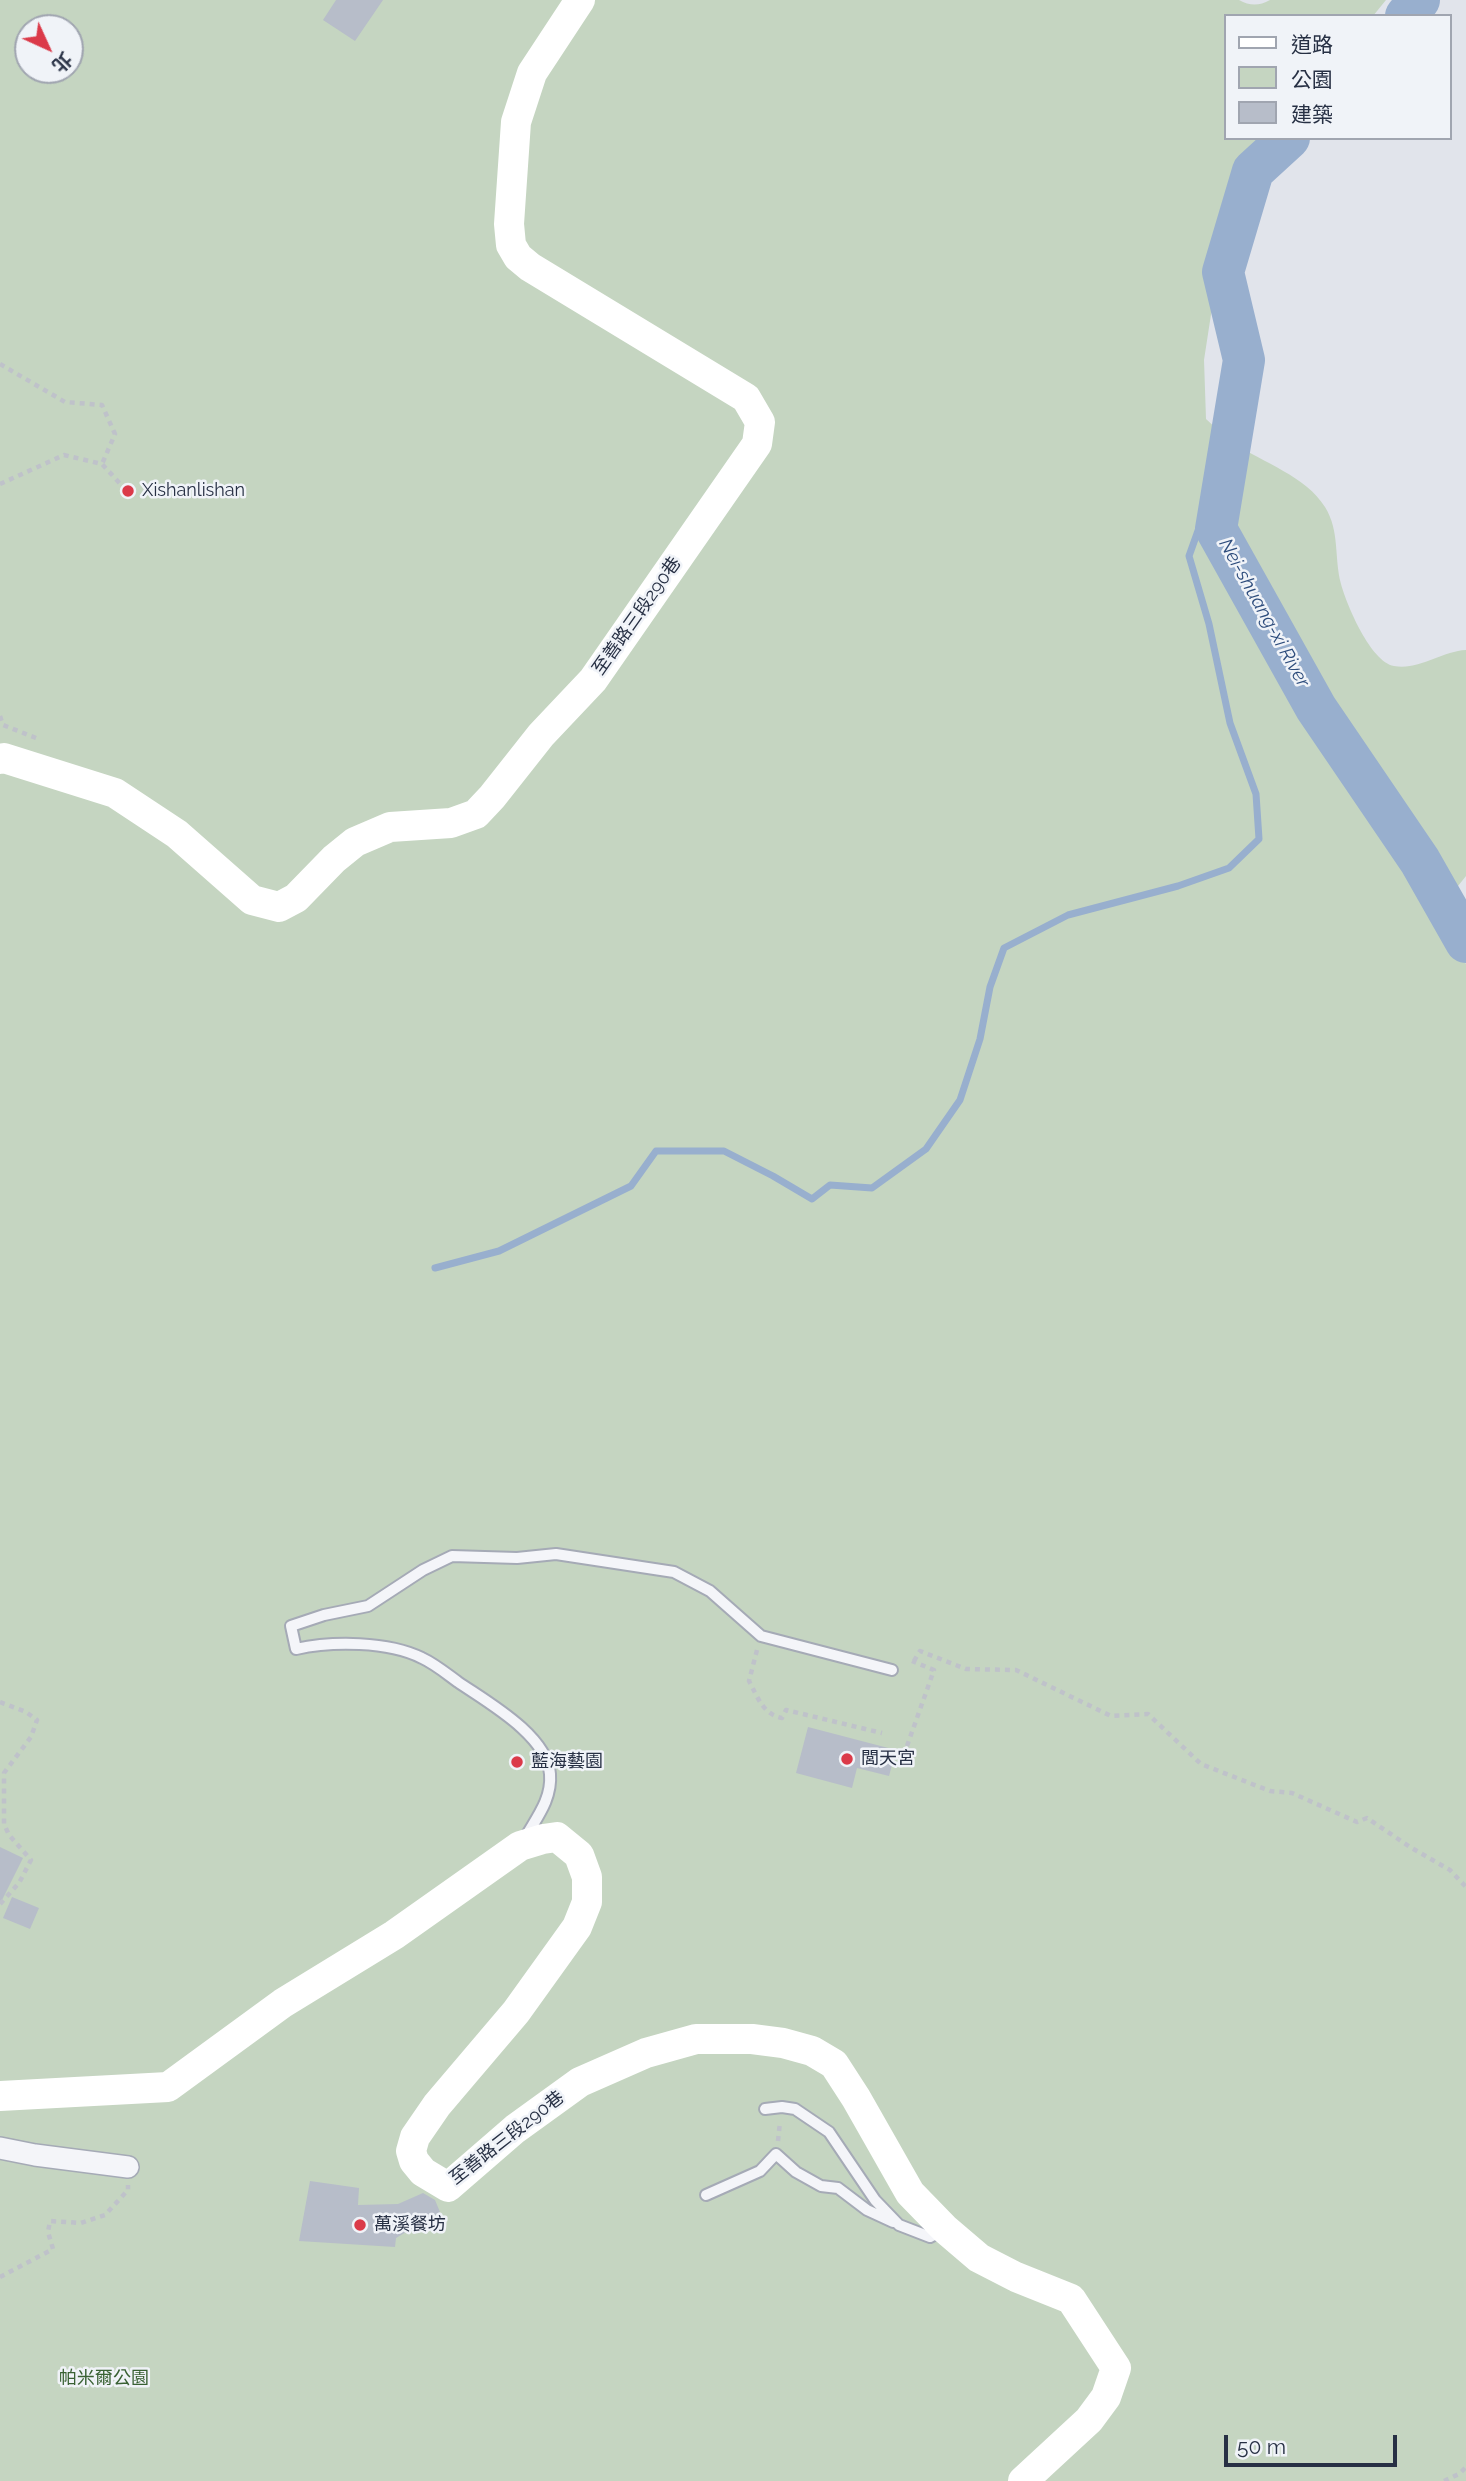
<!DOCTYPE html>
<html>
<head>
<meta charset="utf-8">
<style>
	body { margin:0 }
	#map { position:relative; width:1466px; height:2481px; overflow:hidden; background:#e1e4eb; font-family:Raleway,"Noto Sans TC",sans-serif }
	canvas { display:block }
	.legend { position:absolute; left:1224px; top:14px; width:228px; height:126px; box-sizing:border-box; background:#f0f3f8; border:2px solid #a0a5b0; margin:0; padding:9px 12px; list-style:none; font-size:21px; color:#273044 }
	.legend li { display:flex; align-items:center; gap:14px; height:35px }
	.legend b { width:35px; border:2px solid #a0a5b0 }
	.north { position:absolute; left:14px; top:14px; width:70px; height:70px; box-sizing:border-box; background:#f0f3f8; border:2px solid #a0a5b0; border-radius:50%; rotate:135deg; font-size:19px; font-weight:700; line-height:28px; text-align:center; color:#273044 }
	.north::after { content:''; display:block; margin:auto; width:24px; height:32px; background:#db3a49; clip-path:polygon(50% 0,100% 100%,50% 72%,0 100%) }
	.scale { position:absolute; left:1224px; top:2435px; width:173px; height:32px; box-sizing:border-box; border:4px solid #273044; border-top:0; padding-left:9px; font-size:21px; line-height:24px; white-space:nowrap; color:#273044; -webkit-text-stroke:5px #f0f3f8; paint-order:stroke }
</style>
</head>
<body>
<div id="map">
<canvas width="1466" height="2481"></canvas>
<ul class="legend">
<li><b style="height:9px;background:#fff"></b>道路</li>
<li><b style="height:19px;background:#c5d5c1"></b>公園</li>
<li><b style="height:19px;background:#b7bdc9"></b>建築</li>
</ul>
<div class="north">北</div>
<div class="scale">50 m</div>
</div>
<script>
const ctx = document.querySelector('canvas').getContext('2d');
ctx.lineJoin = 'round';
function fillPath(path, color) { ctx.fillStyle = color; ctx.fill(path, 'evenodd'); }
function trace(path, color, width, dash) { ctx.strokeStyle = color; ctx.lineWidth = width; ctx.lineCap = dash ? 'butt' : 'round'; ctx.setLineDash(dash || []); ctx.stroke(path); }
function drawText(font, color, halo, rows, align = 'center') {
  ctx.font = font + ' Raleway,"Noto Sans TC",sans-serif'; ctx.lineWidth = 5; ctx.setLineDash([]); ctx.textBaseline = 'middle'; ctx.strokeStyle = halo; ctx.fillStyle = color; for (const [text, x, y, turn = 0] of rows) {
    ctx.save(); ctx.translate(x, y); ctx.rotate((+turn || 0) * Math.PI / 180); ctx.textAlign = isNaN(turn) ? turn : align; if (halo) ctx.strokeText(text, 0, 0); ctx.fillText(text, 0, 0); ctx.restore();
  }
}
fillPath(new Path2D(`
	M0,0h1239c11,6 20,6 31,0h116l-13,16h-147v122h50l-17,21 -37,84 -18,117 2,59c9,8 18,17 28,24 29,20 72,33 91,64 15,24 9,51 16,77 6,22 30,78 53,82 24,5 48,-15 72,-16v226l-28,35 10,25 18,28v1517h-1466zM28,28h42v42h-42z`), '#c5d5c1');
trace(new Path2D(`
	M435,1268l64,-17 132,-65 25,-35h68l49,25 39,23 18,-14 42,3 54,-39 34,-49 20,-61 10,-52 14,-39 64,-33 110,-29 51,-18 30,-29 -3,-45 -26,-71 -21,-99 -20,-68 42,-118`), '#98afce', 7);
trace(new Path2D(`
	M1406,16l13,-16
	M1289,138l-36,33 -30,101 21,88 -28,169 100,179 104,153 46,81`), '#98afce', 42);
fillPath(new Path2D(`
	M336,0h47l-28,41 -32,-21z
	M808,1727l88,23 -7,26 -32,-8 -5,20 -56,-15z
	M0,1847l23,11 -23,46z
	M12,1897l27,11 -9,21 -27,-11z
	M310,2181l49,7 -1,17 40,-1 25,-11 12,7 5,12 -44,26 -1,9 -96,-6z`), '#b7bdc9');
const lane = new Path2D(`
	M525,1838c12,-21 27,-39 25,-64 -3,-39 -63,-72 -92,-92 -11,-8 -23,-18 -36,-24 -34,-17 -90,-17 -126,-9l-5,-23 33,-11 44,-9 55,-36 29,-14 65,2 39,-4 118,18 36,19 51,45 131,34
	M765,2109l17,-2 13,2 34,23 46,68 24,25 31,12 13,-7
	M706,2195l54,-24 16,-17 20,18 25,14 17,2 29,22 26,12`);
const street = new Path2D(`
	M0,2148l35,7 93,12`);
trace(lane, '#a5aab6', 14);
trace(street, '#a5aab6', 24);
trace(new Path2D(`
	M0,364l65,38 37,3 13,29 -13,30
	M0,484l64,-29 38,9 23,25
	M0,716l3,9 33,13
	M757,1650l-8,31c9,17 14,33 33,37l4,-8 96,23
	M914,1661l6,-10 46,18 50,1 95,46 37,-2 53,50 69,27 22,2 65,29 10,-4 43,29 40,23 16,17
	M0,1702l26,10 11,8 -6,17 -27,36v51l5,11 22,25 -12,23 -19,21
	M907,1746l27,-76 -22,-9
	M778,2141l2,-19
	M0,2277l53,-28 -5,-17 2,-11 31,2 24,-8 23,-25v-5
	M1444,2481l15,-7 7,-7`), '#bfc2ca', 4.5, [5, 5]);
trace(lane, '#f4f5f9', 10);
trace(street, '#f4f5f9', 21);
trace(new Path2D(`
	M0,759l4,-1 111,35 62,41 75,66 27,7 17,-9 38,-39 21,-17 35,-15 61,-4 25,-9 16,-17 49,-62 52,-55 164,-236 3,-22 -14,-24 -216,-131 -12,-10 -7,-12 -2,-21 7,-102 16,-49 48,-73
	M0,2096l168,-9 115,-84 111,-68 126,-89 23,-7 14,-2 22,18 8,22v25l-10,25 -61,85 -79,93 -22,32 -4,14 3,10 9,11 25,15 67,-58 65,-47 66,-29 50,-14h56l31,4 29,8 22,13 22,34 54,95 35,36 34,29 37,19 55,22 45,69 -10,29 -17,23 -66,61`), '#fff', 30);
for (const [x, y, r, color] of [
	[128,491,7,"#db3a49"],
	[847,1759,7,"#db3a49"],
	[517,1762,7,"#db3a49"],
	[360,2225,7,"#db3a49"]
]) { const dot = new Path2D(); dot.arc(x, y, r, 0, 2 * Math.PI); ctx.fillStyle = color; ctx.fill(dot); trace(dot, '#f0f3f8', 2.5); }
drawText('18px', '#273044', '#f0f3f8', [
	["Xishanlishan",142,491],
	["閭天宮",861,1759],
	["藍海藝園",531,1762],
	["萬溪餐坊",374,2225]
], 'left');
drawText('18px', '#273044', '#f0f3f8', [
	["至善路三段290巷",637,616,-55],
	["至善路三段290巷",507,2138,-38]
]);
drawText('18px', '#396133', '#f0f3f8', [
	["帕米爾公園",104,2379]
]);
drawText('italic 19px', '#2d4c7c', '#f0f3f8', [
	["Nei-shuang-xi River",1264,613,61]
]);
</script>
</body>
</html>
